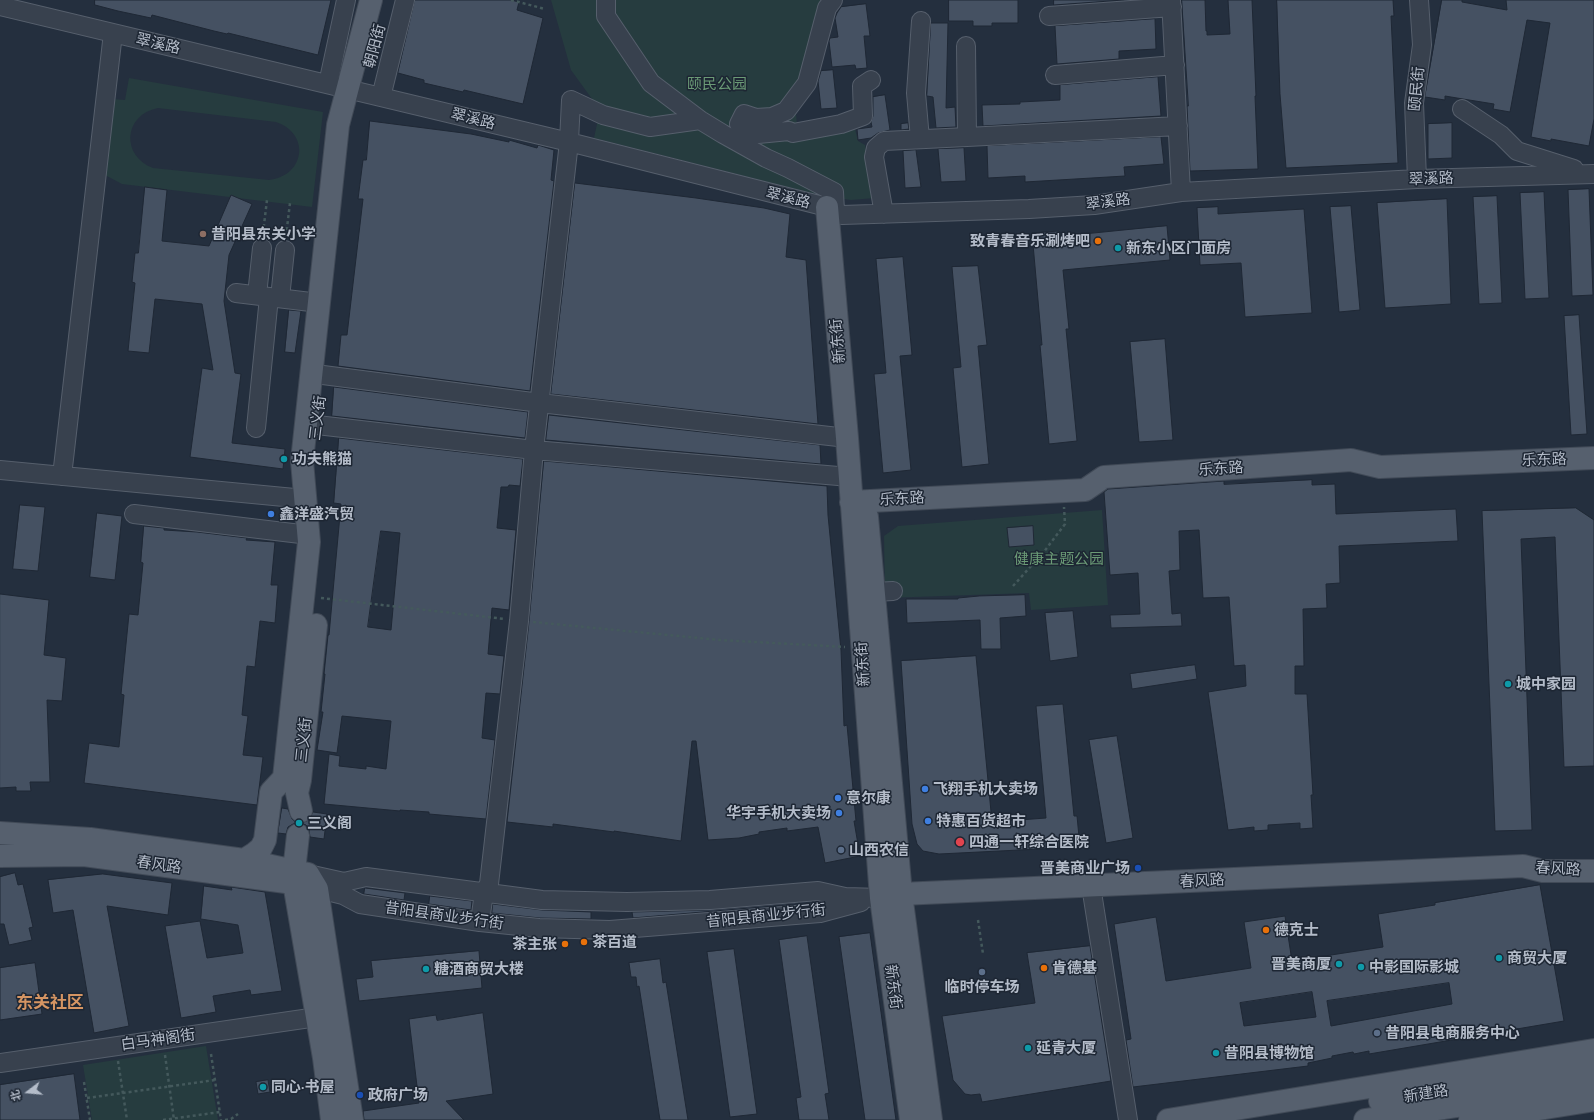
<!DOCTYPE html>
<html>
<head>
<meta charset="utf-8">
<style>
	body { margin:0 }
	#map { position:relative; width:1594px; height:1120px; overflow:hidden; background:#242f3e; font-family:"Alegreya Sans","Noto Sans SC",sans-serif }
	canvas { display:block }
	.north { position:absolute; left:8px; top:1072px; width:40px; height:40px; -webkit-text-stroke:3px #1d2633; paint-order:stroke; rotate:254deg; font-size:11px; font-weight:700; line-height:16px; text-align:center; color:#b4bcc9 }
	.north::after { content:''; display:block; margin:auto; width:14px; height:18px; background:#b4bcc9; clip-path:polygon(50% 0,100% 100%,50% 72%,0 100%) }
</style>
</head>
<body>
<div id="map">
<canvas width="1594" height="1120"></canvas>
<div class="north">北</div>
</div>
<script>
const ctx = document.querySelector('canvas').getContext('2d');
ctx.lineJoin = 'round';
function fillPath(path, color) { ctx.fillStyle = color; ctx.fill(path, 'evenodd'); }
function trace(path, color, width, dash) { ctx.strokeStyle = color; ctx.lineWidth = width; ctx.lineCap = dash ? 'butt' : 'round'; ctx.setLineDash(dash || []); ctx.stroke(path); }
function drawText(font, color, halo, rows, align = 'center') {
  ctx.font = font + ' "Alegreya Sans","Noto Sans SC",sans-serif'; ctx.lineWidth = 3; ctx.setLineDash([]); ctx.textBaseline = 'middle'; ctx.strokeStyle = halo; ctx.fillStyle = color; for (const [text, x, y, turn = 0] of rows) {
    ctx.save(); ctx.translate(x, y); ctx.rotate((+turn || 0) * Math.PI / 180); ctx.textAlign = isNaN(turn) ? turn : align; if (halo) ctx.strokeText(text, 0, 0); ctx.fillText(text, 0, 0); ctx.restore();
  }
}
fillPath(new Path2D(`
	M551,0h285l-40,114 2,21 56,-10 4,16 7,4 10,53 -24,2 -28,-4 -229,-58 6,-28 -29,-40z
	M129,78l194,34 -11,95 -190,-23 -17,-9 7,-76 13,1zM158,108l118,14c35,12 29,54 -7,58l-116,-12c-32,-12 -30,-53 5,-60z
	M1102,510l6,95 -77,5 -2,-17 -144,5 -1,-62 14,-10z
	M206,1046l12,74h-126l-9,-55z`), '#263c3f');
const building = new Path2D(`
	M95,0h236l-13,55 -90,-22 -1,1 -13,-3 -62,-16 -1,3 -33,-7 -23,-6z
	M415,0h96l8,2 -2,8 26,8 -20,86 -59,-14 -1,2 -39,-9v-3l-26,-7z
	M949,0h69v23h-26v3h-19v-5h-24z
	M1054,0h70l-70,5z
	M1182,0h23l1,31h1v4l23,-1 -2,-34h24l4,96h-1l3,73 -68,2 -3,-65h1z
	M1277,0h116l1,16h-3l7,147 -112,5 -6,-74z
	M1442,0h20v2l45,8 -1,-10h88v119l-5,27 -38,-7v2l-20,-4 19,-114 -23,-3 -17,92 -17,-3 1,-5 -31,-5 -18,-3v4l-20,-3z
	M866,4l4,32h-6l3,32 -11,1 -1,-4 -23,2 -3,-26 1,-3 8,-1 -3,-19 2,-5 4,-6z
	M1155,19l1,30 -37,2v8l-62,5 -2,-38z
	M931,23h17l-2,85 9,-1 1,20 -20,1 -3,-31 -6,-1z
	M833,70l4,38 -16,1 -3,-28 3,-10z
	M1158,77l3,39 -178,10 -1,-21 38,-1v-2l40,-2v-15z
	M885,95l5,35 -12,3 -7,5 -13,2 -1,-11 15,-2 -1,-5 2,-6v-19z
	M370,121l101,13 38,8v-2l28,8 1,-3 16,5 -3,30 3,1 -24,210 -192,-25 3,-31h6l16,-136h-5l5,-39h3z
	M908,123l1,6 -8,1v-6z
	M1452,123v35l-24,1v-35z
	M1161,137l3,27 -40,3 1,9 -100,6v-6l-37,2 -1,-32z
	M964,148l2,33 -25,1 -3,-33z
	M916,150l5,37 -16,1 -2,-37z
	M575,183l121,15 68,10 26,6 -4,43 20,3 12,164 -267,-30z
	M145,187l22,3 -5,51 47,5 22,-51 21,9 -23,51 -5,46 11,72 6,1 -9,69 53,6 -2,20 -93,-12 12,-89 11,2 -11,-66 -47,-5 -6,54 -21,-2 7,-68 -3,-1 3,-29h3z
	M1589,189l4,106 -21,1 -4,-106z
	M1544,192l5,106 -24,1 -5,-106z
	M1497,196l5,107 -23,1 -6,-107z
	M1447,199l4,105 -66,4 -8,-105z
	M1351,206l9,104 -21,2 -9,-105z
	M1218,207v7l86,-5 8,104 -67,4 -4,-54 -41,2 -3,-57z
	M1167,226l3,34 -107,10 6,59h-3l11,112 -28,3 -9,-99h2l-10,-112 27,-2 1,5z
	M903,257l9,98 -12,1 11,114 -28,3 -9,-99 12,-1 -10,-114z
	M978,266l9,79 -9,1 11,118 -27,3 -9,-99 8,-1 -9,-100z
	M289,310l12,1 -6,42 -10,-1z
	M1579,315l8,119 -16,1 -7,-119z
	M1165,339l8,101 -34,2 -9,-100z
	M334,387l194,25 -3,26 -193,-22z
	M549,415l271,30 1,19 -275,-24z
	M339,438l184,21 -3,27 -11,-1 -1,2h-7l-4,41 19,2 -7,80 -17,-2 -4,46 16,2 -4,38 -14,-1 -4,45 13,2 -9,79 -57,-5v-2l-29,-2v1l-76,-7 5,-50 11,2 -1,10 27,3v-3l20,3 5,-48 -49,-5 -5,37 -20,-3 6,-38h-2l4,-38h-1l4,-39h1l12,-131 -7,-1zM381,531l19,2 -9,97 -23,-3z
	M544,461l283,25 1,29 13,135 3,76 3,-1 9,96h-2l6,35 -35,7 -7,-36 -31,4v-3l-28,4v2l-20,4 -31,2 -12,-99h-4l-11,100 -67,-10v1l-61,-8v3l-46,-5 22,-200z
	M1312,480v5l23,-1 1,30 120,-5 2,32 -119,5 1,37 -14,1 1,24 -24,1 1,57h-9v28h12l6,101h-2l2,33 -13,1v-6l-32,2v5l-14,1v-4l-26,3 -20,-138 38,-6 -1,-21 -11,1 -5,-69 -26,1 -4,-68 -20,1 1,39 -11,1 3,43 9,-1 1,13 -71,2 -1,-13 30,-1 -2,-41 -28,2 -6,-83 4,-3 116,-8v3z
	M20,505l25,2 -7,64 -25,-2z
	M1576,508l18,12v246l-30,1 -9,-230 -34,2 11,291 -37,1 -13,-320z
	M97,513l25,3 -7,64 -25,-3z
	M144,526l20,2v2l33,2 50,6 -1,2 29,2 -4,43h7l-3,38 -15,-2 -5,46 -8,-1 -5,49 6,1 -5,39 20,2 -6,48 -173,-22 5,-40 30,4 5,-52 -3,-1 8,-80 9,1 5,-52 -2,-1z
	M1033,526l1,19 -25,2 -2,-19z
	M0,594l49,6 -5,55 22,3 -4,43 -15,-1 3,82h-20l1,9h-15v-4l-16,1z
	M1025,595l1,21 -26,2 1,31h-20l-1,-29 -73,3 -1,-24h52v-1l21,-2z
	M1073,611l5,46 -28,4 -5,-48z
	M976,656l16,166 54,-4 -10,-112 27,-2 11,112h3l3,31 -141,7 -16,-3 -6,-7 -5,-20 -11,-163z
	M1195,665l2,14 -65,10 -2,-15z
	M1117,736l16,102 -27,5 -17,-103z
	M282,808l6,1 4,10 5,4 -4,1 -5,3 -2,7 -8,-1z
	M313,812l14,2 -3,25 -14,-2 -1,-7 -3,-5 -5,-2 8,-3z
	M15,873l3,12 5,-1 10,43 -4,1 3,12 -23,5 -5,-21h-4v-47z
	M103,874l69,9 -4,32 -61,-9 22,120 -35,7 -21,-123 -20,3 -5,-33z
	M1540,885l24,136 -195,33v-3l-15,3 -1,-2 -21,4v2l-24,5v3l-175,21 -7,-47 5,-1 -17,-115 42,-7 10,64 85,-13 -7,-46 41,-6 7,45 91,-14 -5,-33 57,-9v-2zM1449,983l3,21 -121,22 -4,-25zM1312,992l4,25 -72,9 -4,-23z
	M204,886l28,4 -1,-3 34,5 17,99 -31,4 -1,-5 -37,6 3,16 -35,6 -16,-92 35,-5 7,37 36,-5 -5,-28 -37,-6z
	M365,888l40,5 -1,7 -40,-6z
	M430,896l42,5 -1,9 -42,-6z
	M796,903v1l-163,14 -1,-6 78,-2z
	M493,904l49,6 49,2v7l-51,-1 -48,-5z
	M870,933l26,187h-31l-26,-183z
	M807,936l22,157 -4,1 4,26h-30l-3,-22 5,-1 -22,-157z
	M1090,946l21,135 -129,21 -2,-8 -9,1 -6,-1 -12,-14 -11,-64 93,-13 -8,-50z
	M734,949l23,165 -27,3 -23,-165z
	M479,951l3,37 -123,13 -3,-22 17,-2 -2,-16z
	M660,959l3,24 3,-1 22,138h-28l-21,-134 -2,1 -1,-10h-5l-2,-14z
	M35,963l7,51 -42,6v-52z
	M483,1013l10,81 -47,7 18,19h-100l-1,-9 56,-8 -10,-84 27,-4 1,5z
	M74,1074l6,46h-80v-35z
	M268,1080l2,12 -12,2 -2,-12z`);
fillPath(building, '#455162');
trace(building, '#1f2835', 1);
const minor = new Path2D(`
	M606,0v16l45,67 49,37 23,14 43,24 22,10 46,24 1,19
	M833,0l-6,8 -20,75 -21,28 -14,6 -16,1 -12,-4 -5,10 19,10 31,-3 4,2 48,-9 22,-8 -1,-30 9,-6
	M1171,0l10,192
	M0,6l569,136 258,65 15,8 187,-6 65,-4 87,-13 236,-13 177,-5
	M1049,16l123,-9
	M1055,75l120,-10
	M328,84l18,-84
	M381,97l24,-97
	M1462,109l39,26 16,16 57,18
	M967,137l211,-11
	M920,139l-4,-46 5,-72
	M1417,179l-3,-76 8,-58 -3,-45
	M884,214l-10,-57 2,-9 8,-7 83,-4 -1,-91
	M236,293l83,10
	M257,295l5,-47
	M280,298l5,-48
	M323,375l217,28 307,35
	M317,425l217,25 316,27
	M256,428l13,-131
	M0,470l305,29
	M62,476l51,-443
	M134,514l175,21
	M874,592l19,-1
	M308,874l36,8 22,-5 176,23 85,2 83,-2 108,-9 27,6 36,1
	M1091,886l37,234
	M319,889l24,6 17,9 120,18 59,6 71,2 210,-17 41,-11
	M480,922l4,-30 5,-8 30,-263 15,-171 35,-308 2,-42 32,15 47,12 50,-7
	M0,1063l317,-46`);
const major = new Path2D(`
	M827,207l20,231 34,460 30,222
	M851,502l234,-12 19,-13 247,-17 29,7 214,-9
	M867,517l34,377 30,226
	M301,811l-4,-18 3,-13 16,-155
	M0,833l90,6 154,21 64,14 9,15 35,231
	M298,835l-4,36v12l30,175 8,62
	M0,856l84,-1 202,27
	M244,860l11,-7 6,-5 4,-8 6,-48 13,-14 25,-236 -7,-81 36,-336 33,-125
	M887,896l14,-2 622,-28 20,5h51
	M1380,1101l214,-33
	M1168,1120l426,-70
	M1365,1120l229,-35
	M1470,1120l124,-20`);
trace(minor, '#565f6c', 20);
trace(major, '#414a57', 24);
trace(new Path2D(`
	M511,0l34,9
	M263,233l4,-33
	M286,236l4,-33
	M1013,586l30,-33 22,-29 -1,-17
	M321,598l184,21
	M533,622l187,18 125,7
	M978,920l5,34
	M211,1054l10,66
	M165,1055l9,65
	M118,1061l9,59
	M84,1082l6,38
	M87,1098l128,-18
	M163,1120l57,-8
	M225,1120l6,-1 7,-5`), '#44595c', 2.5, [3, 3]);
trace(minor, '#38414e', 18);
trace(major, '#56606e', 22);
for (const [x, y, r, color] of [
	[203,234,4,"#8d6e63"],
	[1098,241,4,"#e8710a"],
	[1118,248,4,"#0f9aa8"],
	[284,459,4,"#0f9aa8"],
	[271,514,4,"#3f7fe0"],
	[1508,684,4,"#0f9aa8"],
	[925,789,4,"#3f7fe0"],
	[838,798,4,"#3f7fe0"],
	[839,813,4,"#3f7fe0"],
	[928,821,4,"#3f7fe0"],
	[299,823,4,"#0f9aa8"],
	[960,842,5,"#e0444e"],
	[841,850,4,"#5c6f8a"],
	[1138,868,4,"#1a4fb4"],
	[1266,930,4,"#e8710a"],
	[584,942,4,"#e8710a"],
	[565,944,4,"#e8710a"],
	[1499,958,4,"#0f9aa8"],
	[1339,964,4,"#0f9aa8"],
	[1361,967,4,"#0f9aa8"],
	[1044,968,4,"#e8710a"],
	[426,969,4,"#0f9aa8"],
	[982,972,4,"#5c6f8a"],
	[1377,1033,4,"#5c6f8a"],
	[1028,1048,4,"#0f9aa8"],
	[1216,1053,4,"#0f9aa8"],
	[263,1087,4,"#0f9aa8"],
	[360,1095,4,"#1a4fb4"]
]) { const dot = new Path2D(); dot.arc(x, y, r, 0, 2 * Math.PI); ctx.fillStyle = color; ctx.fill(dot); trace(dot, '#1d2633', 1.5); }
drawText('15px', '#b4bcc9', '#1d2633', [
	["翠溪路",158,44,13],
	["朝阳街",375,46,-75],
	["颐民街",1417,89,-85],
	["翠溪路",473,119,14],
	["翠溪路",1431,179,-2],
	["翠溪路",788,198,14],
	["翠溪路",1108,202,-7],
	["新东街",838,341,-95],
	["三义街",318,418,-83],
	["乐东路",1544,460,-2],
	["乐东路",1221,469,-4],
	["乐东路",902,499,-3],
	["新东街",863,664,-94],
	["三义街",304,740,-84],
	["春风路",159,865,8],
	["春风路",1558,869,3],
	["春风路",1202,881,-3],
	["昔阳县商业步行街",444,916,8],
	["昔阳县商业步行街",766,916,-6],
	["新东街",893,987,82],
	["白马神阁街",158,1040,-8],
	["新建路",1426,1094,-9]
]);
drawText('15px', '#6b9a76', '#1d2633', [
	["颐民公园",717,84],
	["健康主题公园",1059,559]
]);
drawText('bold 15px', '#b4bcc9', '#1d2633', [
	["昔阳县东关小学",211,234],
	["致青春音乐涮烤吧",1090,241,"right"],
	["新东小区门面房",1126,248],
	["功夫熊猫",292,459],
	["鑫洋盛汽贸",279,514],
	["城中家园",1516,684],
	["飞翔手机大卖场",933,789],
	["意尔康",846,798],
	["华宇手机大卖场",831,813,"right"],
	["特惠百货超市",936,821],
	["三义阁",307,823],
	["四通一轩综合医院",969,842],
	["山西农信",849,850],
	["晋美商业广场",1130,868,"right"],
	["德克士",1274,930],
	["茶百道",592,942],
	["茶主张",557,944,"right"],
	["商贸大厦",1507,958],
	["晋美商厦",1331,964,"right"],
	["中影国际影城",1369,967],
	["肯德基",1052,968],
	["糖酒商贸大楼",434,969],
	["临时停车场",982,987,"center"],
	["昔阳县电商服务中心",1385,1033],
	["延青大厦",1036,1048],
	["昔阳县博物馆",1224,1053],
	["同心·书屋",271,1087],
	["政府广场",368,1095]
], 'left');
drawText('bold 17px', '#d59563', '#1d2633', [
	["东关社区",50,1003]
]);
</script>
</body>
</html>
